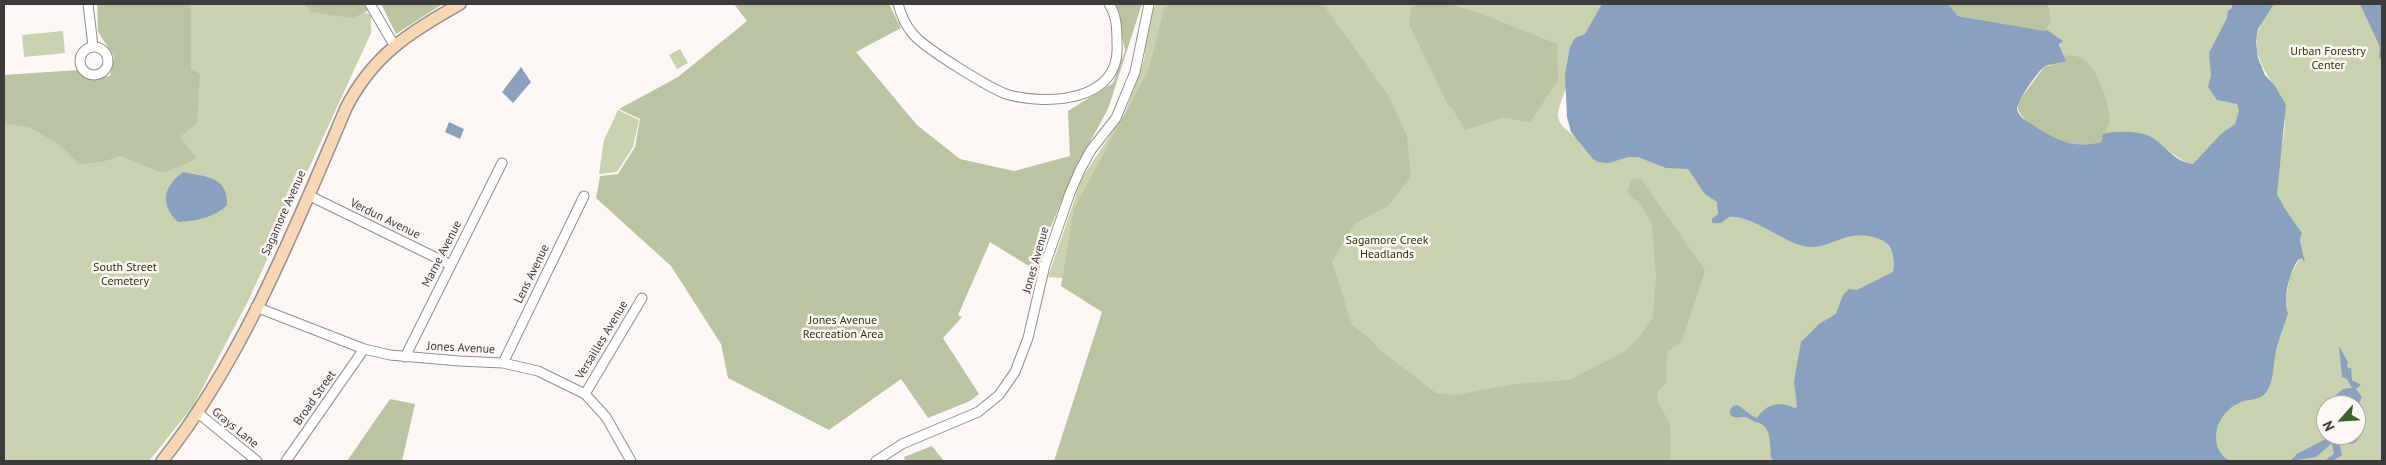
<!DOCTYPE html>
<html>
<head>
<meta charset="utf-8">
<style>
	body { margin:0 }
	#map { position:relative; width:2386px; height:465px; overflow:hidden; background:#fcf7f5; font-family:"PT Sans",sans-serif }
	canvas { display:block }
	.frame { position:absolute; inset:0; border:5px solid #3c3a3a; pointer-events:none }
	.north { position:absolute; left:2316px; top:395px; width:50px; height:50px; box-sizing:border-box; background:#fcf7f5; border:1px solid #afabaa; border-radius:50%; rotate:244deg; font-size:14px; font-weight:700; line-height:20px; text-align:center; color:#3c3a3a }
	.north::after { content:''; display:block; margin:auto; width:18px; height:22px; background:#366524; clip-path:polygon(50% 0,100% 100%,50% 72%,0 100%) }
</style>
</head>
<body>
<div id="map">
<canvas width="2386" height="465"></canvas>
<div class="frame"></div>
<div class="north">N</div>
</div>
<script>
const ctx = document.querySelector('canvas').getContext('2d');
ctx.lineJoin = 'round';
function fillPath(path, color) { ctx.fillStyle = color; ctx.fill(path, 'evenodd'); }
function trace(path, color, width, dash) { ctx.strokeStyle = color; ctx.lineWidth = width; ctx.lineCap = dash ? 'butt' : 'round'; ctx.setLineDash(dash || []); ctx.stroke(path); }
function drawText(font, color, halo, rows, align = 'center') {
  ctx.font = font + ' "PT Sans",sans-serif'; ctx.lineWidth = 5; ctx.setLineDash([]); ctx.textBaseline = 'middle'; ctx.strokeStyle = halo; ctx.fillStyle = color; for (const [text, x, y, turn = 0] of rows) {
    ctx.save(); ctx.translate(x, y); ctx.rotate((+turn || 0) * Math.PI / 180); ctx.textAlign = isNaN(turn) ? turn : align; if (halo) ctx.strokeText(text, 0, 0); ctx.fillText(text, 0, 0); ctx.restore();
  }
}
fillPath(new Path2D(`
	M186,4c40,0 154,-4 185,11v18l-123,268 -55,105 -44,55h-145v-349l67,32z
	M1156,4h452c-10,21 -51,94 -50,113 1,8 11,15 17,20l53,20h12l28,11 13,-3 203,75c8,10 12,19 12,32l-90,131 -35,25 12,33h-556l-50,-174 -129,-10 34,-99 43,-65 19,-53 5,-46z
	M1932,4h306l-10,92 24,21 -54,48 -12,-2 -20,-14 -58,-2 -59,-78 12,-26z
	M2274,4h89l19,43v414h-151c-14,-7 -18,-23 -18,-38l60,-60 17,-87 13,-23 -3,-13 2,-7c-9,-9 -22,-26 -25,-39 -3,-14 3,-34 5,-49 1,-7 3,-16 3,-23 -3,-50 -55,-63 -11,-118zM2326,405h30v30h-30z
	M63,31l2,22 -41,4 -2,-22z
	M680,49l8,14 -11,6 -8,-14z
	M618,110l21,10 -6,27 -16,25 -18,2 5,-34z`), '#c8d2ae');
fillPath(new Path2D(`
	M97,4h94v65l9,5 -3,49 -17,14 16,20 -4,4 -29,12 -43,-17 -18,6 -23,2 -19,-19 -29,-17 -27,-5v-48l74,-5 11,9 21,-3 4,-20 -16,-24z
	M305,4h63l2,6 -18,8 -41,-6z
	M381,4h59l1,1 -45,29z
	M734,4h155l12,24 -45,24 61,73 43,34 54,12 56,-15 -2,-45 45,-28 12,-32 -9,-45 1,-2h25l-34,105 -34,62 -24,58 -6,21 -12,18 -42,-26 -32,73 4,2 -19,21 36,56 -9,7 -42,17 -27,-39 -72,51 -101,-52 -7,-34 -50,-78 -75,-68 4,-22 18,-2 17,-27 5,-28 -21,-10 59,-32 69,-56z
	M1165,4h158l65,91 19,41 4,41 -23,29 -34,18 -22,38 20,63 17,13 12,13 55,42 20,2 59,-11 54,-4 55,-28 15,-15 14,-19 3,-41 -4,-52 -11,-20 -14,-13 5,-14 9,1 64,91 -23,71 -14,10c-3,12 0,21 -2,32l-8,8 -1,9 13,24 1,37h-617l48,-149 -41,-26 13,-77 75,-140z
	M1412,4h36l29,8 80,32 1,36 -28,42 -28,-4 -37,12 -13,-22 -3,-1 -40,-83z
	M1948,4h100l3,17 -7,10 -86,-15z
	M2062,55c7,1 17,0 23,5 12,9 28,50 24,64 -2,6 -6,12 -8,18 -4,1 -8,3 -12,4 -21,2 -71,-19 -72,-42l27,-37 22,-6z
	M390,399l25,5 -13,57h-55z
	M932,446l12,15h-39l-1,-4z`), '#bbc4a1');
fillPath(new Path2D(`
	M1602,4h330l17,1 9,11 86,15 3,-1 16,11 -4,4 7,16c-6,2 -17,3 -22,6 -6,4 -28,36 -27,42 2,8 9,12 16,16 20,14 42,25 68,17l2,-8c13,-3 31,-3 44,1 17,7 27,28 46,29l28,-30 14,-10 4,-13 -2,-7 -20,-4 -9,-13 3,-11 -2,-23 18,-35 1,-7 4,-3v-4h42l-16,25 -2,13 2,16 7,17 10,11 11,19 -9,89 8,15 17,24 -2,7 5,23 -3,-5 -3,1c-9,11 -17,41 -11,54 -3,11 -8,22 -11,33 -4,14 -2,32 -10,45 -7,11 -18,7 -28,12 -24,10 -33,46 -8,58h-457l-3,-3c-1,-14 1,-33 -15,-36 -4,-1 -7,-4 -11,-5 -6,0 -10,2 -15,-2v-5l3,-4 5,-1 14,11 5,2c9,-14 23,-17 37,-10l3,-1 -3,-26 7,-39 18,-18 17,-10 7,-19 6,-6 8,1 36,-18c2,-9 1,-18 -4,-26 -5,-6 -9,-7 -16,-9 -29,-8 -45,15 -70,9 -21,-5 -53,-32 -74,-29l-8,6h-9v-4l6,-5 -1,-12 -12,-8 -17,-25 -22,-1 -28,-11h-10l-19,6 -11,-1 -5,-3 -22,-27 -4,-15 -2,-43 5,-27 5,-9 10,-4z
	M2360,4h22v59l-3,-7 1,-9z
	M521,67l10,15 -18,21 -11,-11z
	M449,122l15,7 -4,10 -15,-7z
	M183,172c23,5 45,4 44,33 -13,13 -31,16 -49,17 -19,-18 -14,-36 5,-50z
	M2339,346l9,16 -1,4 2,3 2,-2 1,13 9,5 -5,4 6,8 -3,6 3,6 2,21 -9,13 -7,1 -3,-3 6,-6h5v-30h-15l-5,-10 7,-6 9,-1 -5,-9 -5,-2z
	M2333,435h12l-6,7 3,13 -9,6h-9l10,-7 -2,-11 -16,14 -26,4 7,-7z`), '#89a1be');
const street = new Path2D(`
	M88,4l5,42
	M370,4l24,41
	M898,4c3,11 7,21 15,30 11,14 79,56 96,61 40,10 112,7 108,-51 0,-13 0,-29 -8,-40
	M80 61a14 14 0 1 1 28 0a14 14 0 1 1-28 0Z
	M308,195l143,70
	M256,307l108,42 26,6 69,6 44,2 35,8 47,23 21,23 25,44
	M405,357l97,-194
	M503,363l81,-167
	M585,394l57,-96
	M198,413l59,48
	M286,461l78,-112
	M876,461l26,-17 76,-32 21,-17 16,-23 13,-34 17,-73 25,-72 10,-23 11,-20 25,-32 19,-46 14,-68`);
const secondary = new Path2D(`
	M162,461c80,-100 134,-235 184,-353 27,-53 64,-76 114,-104`);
trace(street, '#928e8c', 11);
trace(secondary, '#928e8c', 14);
trace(street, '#fff', 9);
trace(secondary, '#fad7b4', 11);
drawText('12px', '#2c3408', '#fcf7f5', [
	["Urban Forestry",2328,52],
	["Center",2328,66],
	["Sagamore Creek",1387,241],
	["Headlands",1387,255],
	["South Street",125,268],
	["Cemetery",125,282],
	["Jones Avenue",843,321],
	["Recreation Area",843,335]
]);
drawText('12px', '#3c3a3a', '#fcf7f5', [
	["Sagamore Avenue",284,213,-66],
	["Verdun Avenue",385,219,26],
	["Marne Avenue",442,254,-63],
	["Jones Avenue",1036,260,-74],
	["Lens Avenue",532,274,-64],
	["Versailles Avenue",602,340,-59],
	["Jones Avenue",461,348,3],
	["Broad Street",315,398,-55],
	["Grays Lane",235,428,39]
]);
</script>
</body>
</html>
